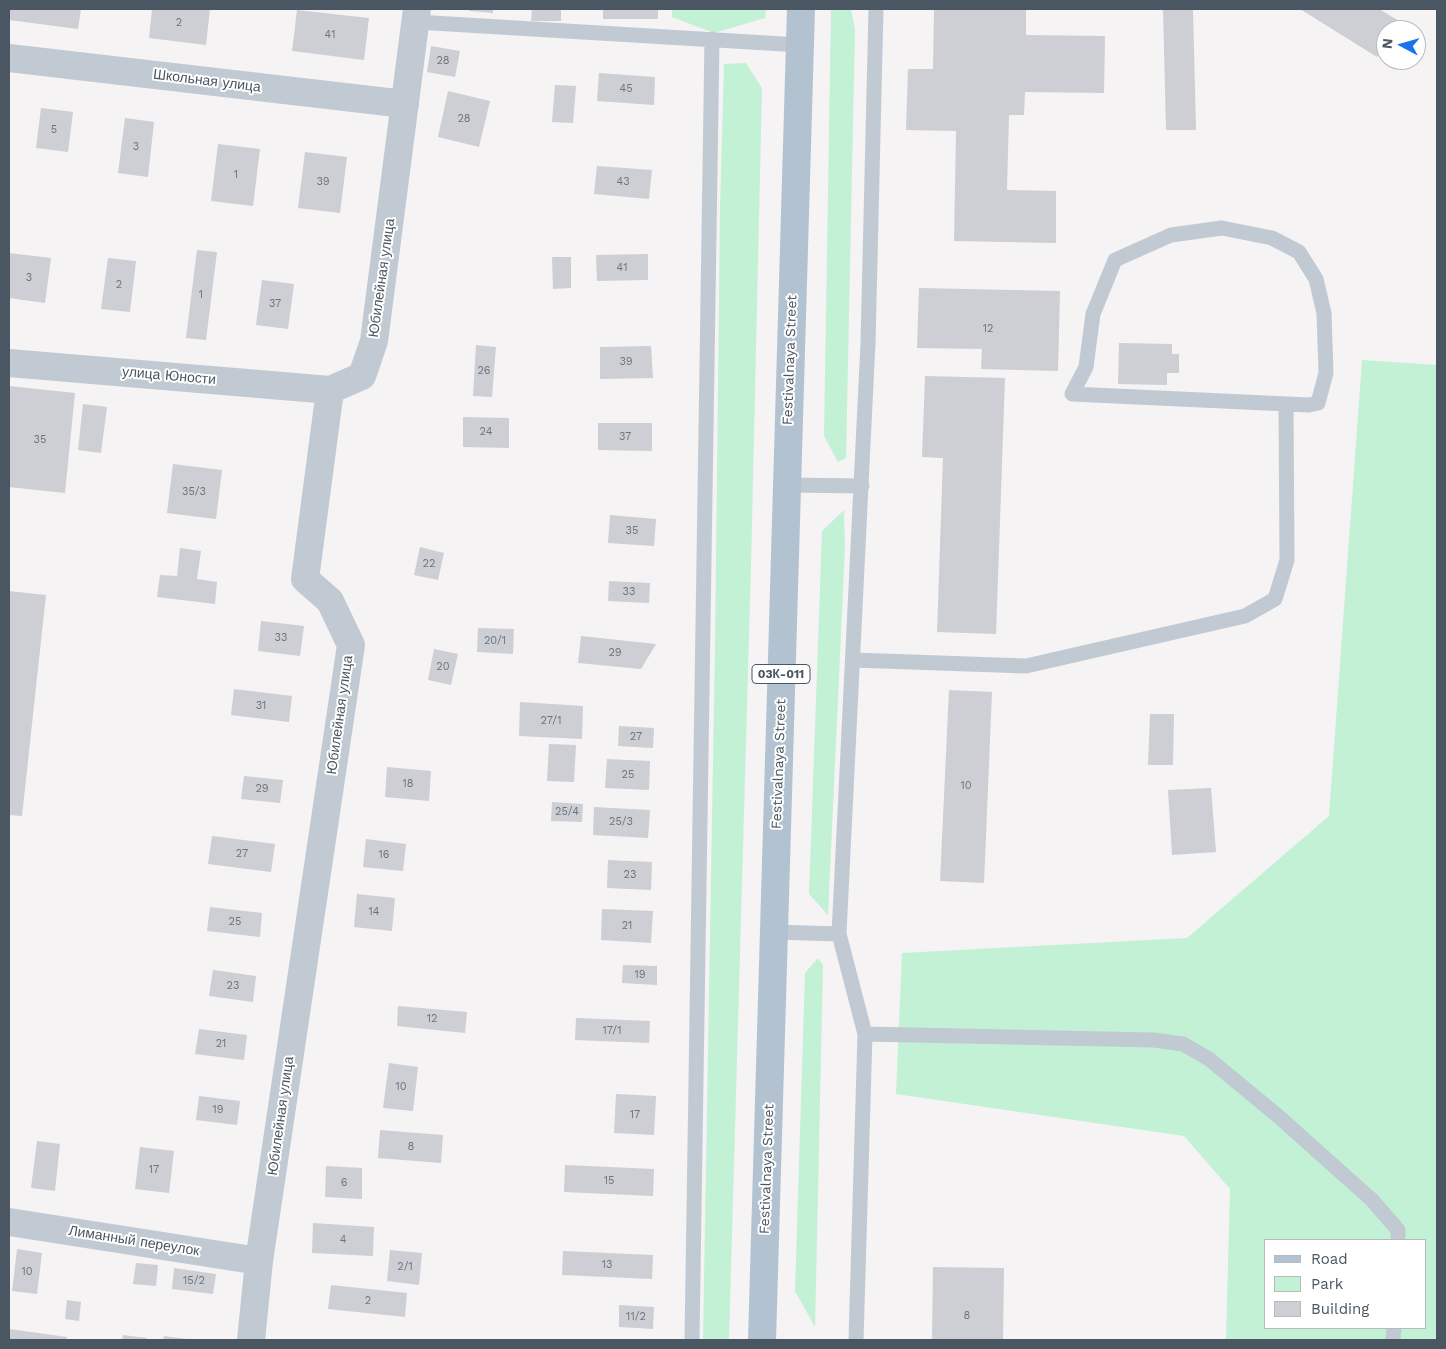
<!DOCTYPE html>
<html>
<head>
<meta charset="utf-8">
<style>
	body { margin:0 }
	#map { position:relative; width:1446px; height:1349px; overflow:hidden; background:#f5f3f3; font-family:"Work Sans",sans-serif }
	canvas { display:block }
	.frame { position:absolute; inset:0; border:10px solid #4a5661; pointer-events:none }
	.legend { position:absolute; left:1264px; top:1239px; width:162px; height:90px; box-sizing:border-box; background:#fff; border:1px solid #b7bbc0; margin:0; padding:6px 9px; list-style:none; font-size:15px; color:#4a5661 }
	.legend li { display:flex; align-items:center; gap:10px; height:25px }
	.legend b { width:25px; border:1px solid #b7bbc0 }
	.north { position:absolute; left:1376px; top:20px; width:50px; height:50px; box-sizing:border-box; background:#fff; border:1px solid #b7bbc0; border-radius:50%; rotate:276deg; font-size:14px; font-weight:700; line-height:20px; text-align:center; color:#4a5661 }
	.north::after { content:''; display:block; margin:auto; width:18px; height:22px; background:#1a73e8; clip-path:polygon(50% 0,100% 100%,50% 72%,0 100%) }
</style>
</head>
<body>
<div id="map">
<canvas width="1446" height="1349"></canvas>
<div class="frame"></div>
<ul class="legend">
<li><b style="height:6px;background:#b3c2d1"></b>Road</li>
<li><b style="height:14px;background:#c3f1d5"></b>Park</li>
<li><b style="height:14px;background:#cdcfd5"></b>Building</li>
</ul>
<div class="north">N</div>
</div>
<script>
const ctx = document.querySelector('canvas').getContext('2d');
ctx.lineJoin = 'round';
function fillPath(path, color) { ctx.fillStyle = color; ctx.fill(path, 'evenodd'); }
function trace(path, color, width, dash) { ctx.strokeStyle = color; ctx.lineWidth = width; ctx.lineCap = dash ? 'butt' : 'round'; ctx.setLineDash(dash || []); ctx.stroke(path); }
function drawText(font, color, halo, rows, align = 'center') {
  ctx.font = font + ' "Work Sans",sans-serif'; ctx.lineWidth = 4; ctx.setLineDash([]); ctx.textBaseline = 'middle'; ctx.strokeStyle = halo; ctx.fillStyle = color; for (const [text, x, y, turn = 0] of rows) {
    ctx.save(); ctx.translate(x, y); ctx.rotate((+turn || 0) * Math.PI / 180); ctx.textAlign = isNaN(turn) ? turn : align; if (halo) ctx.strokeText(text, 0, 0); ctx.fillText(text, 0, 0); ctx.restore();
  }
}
fillPath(new Path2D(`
	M672,9h94l-1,9 -51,15 -42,-16z
	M831,9h20l4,21 -9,428 -8,4 -14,-26z
	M746,63l16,25 -11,478 -22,774h-26l12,-694 5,-437 4,-145z
	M1362,360l75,5v975h-211l4,-151 -46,-53 -288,-42 6,-141 285,-15 142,-122zM1265,1240h160v88h-160z
	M844,510l1,37 -17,368 -19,-21 13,-363z
	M818,958l5,7 -8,362 -20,-36 10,-318z`), '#c3f1d5');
fillPath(new Path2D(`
	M9,9h72l-3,20 -69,-9z
	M152,9h58l-4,36 -57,-7z
	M469,9h24v4l-24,-2z
	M532,9h29v12h-30z
	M603,9h55v10h-55z
	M934,9h92v26l79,1 -1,57 -79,-1 -1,23h-15l-2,75 49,1v52l-102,-2 2,-110 -50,-1 2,-61h25z
	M1163,9h30l3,121h-30z
	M1300,9h79l20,12 -5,9h-8v13l-9,14z
	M297,10l72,8 -5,42 -72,-9z
	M431,46l29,5 -5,26 -28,-5z
	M599,73l56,4 -1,28 -57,-4z
	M555,85l21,1 -3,37 -21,-1z
	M448,91l42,10 -11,46 -41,-10z
	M41,108l32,4 -5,40 -32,-4z
	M125,118l29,4 -6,55 -30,-4z
	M218,144l42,5 -7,57 -42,-5z
	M305,152l42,5 -7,56 -42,-5z
	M597,166l55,4 -3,29 -55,-5z
	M197,250l20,2 -11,88 -20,-2z
	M9,253l42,5 -6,45 -36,-5z
	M648,254v26l-51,1 -1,-26z
	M552,257h19v31l-18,1z
	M108,258l28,3 -6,51 -29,-3z
	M262,280l32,4 -6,45 -32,-4z
	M919,288l141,3 -2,80 -77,-2 1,-20 -65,-1z
	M1119,343l53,1v10h7v19h-12v12l-49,-1z
	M476,345l20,2 -4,50 -19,-1z
	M651,346l2,32 -53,1v-32z
	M925,376l80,2 -9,256 -59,-2 6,-174 -21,-1z
	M9,386l66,7 -10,100 -56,-6z
	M83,404l24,3 -6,46 -23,-3z
	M463,417l46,1v30l-46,-1z
	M598,423h54v28l-54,-1z
	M173,464l49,6 -6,49 -49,-6z
	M610,515l46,4 -2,27 -46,-3z
	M420,547l24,6 -6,27 -24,-5z
	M180,548l21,3 -4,28 20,3 -2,22 -58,-7 3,-22 17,1z
	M609,581l41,2 -1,20 -41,-2z
	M9,591l37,4 -24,221 -13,-1z
	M261,621l43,5 -4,30 -42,-5z
	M478,628l36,1 -1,25 -36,-2z
	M581,636l75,8 -15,25 -63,-6z
	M434,649l24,5 -7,31 -23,-5z
	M234,689l58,7 -3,26 -58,-7z
	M949,690l43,2 -8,191 -44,-2z
	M520,702l63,4 -1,33 -63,-3z
	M1150,714h24l-1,51h-25z
	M619,726l35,2 -1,20 -35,-2z
	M549,744l27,1 -2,37 -27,-1z
	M607,759l43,2 -1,29 -44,-2z
	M387,767l44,4 -2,30 -44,-4z
	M244,776l39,4 -3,23 -39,-4z
	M1211,788l5,64 -44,3 -4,-65z
	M552,802l31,2 -1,18 -31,-1z
	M594,807l56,3 -2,28 -55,-3z
	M212,836l63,8 -4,28 -63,-8z
	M366,839l40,5 -3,27 -40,-4z
	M608,860l44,2 -1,28 -44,-2z
	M357,894l38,4 -3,33 -38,-4z
	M210,907l52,6 -2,24 -53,-6z
	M602,909l51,2 -2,32 -50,-3z
	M623,965l34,1v19l-35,-2z
	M213,970l43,6 -3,26 -44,-6z
	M398,1006l69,6 -2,21 -68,-7z
	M576,1018l74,3 -1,22 -74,-3z
	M199,1029l48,6 -3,25 -49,-6z
	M389,1063l29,4 -5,44 -30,-3z
	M616,1094l40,2 -2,39 -40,-2z
	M199,1096l41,5 -3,24 -41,-5z
	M380,1130l63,5 -2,28 -63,-5z
	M37,1141l23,3 -5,47 -24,-3z
	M140,1147l34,4 -5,42 -34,-4z
	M565,1165l89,4 -1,27 -89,-4z
	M326,1166l36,2v31l-37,-2z
	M313,1223l61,4 -1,29 -61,-3z
	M17,1249l25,4 -5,41 -25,-3z
	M390,1250l32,3 -3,32 -32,-4z
	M563,1251l90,4 -1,24 -90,-4z
	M136,1263l22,2 -2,21 -23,-2z
	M933,1267l71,1 -1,72h-71z
	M174,1268l42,6 -3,20 -41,-5z
	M331,1285l76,8 -2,24 -77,-8z
	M67,1300l14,2 -2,19 -14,-2z
	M619,1305l35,2 -1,22 -34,-2z
	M9,1329l58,8 -1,3h-57z
	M123,1335l24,3 -1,2h-24z
	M164,1336l23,3v1h-24z`), '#cdcfd5');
trace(new Path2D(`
	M416,22l384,23
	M1222,228l50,10 27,14 17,27 8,34 2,60 -8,30 -9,2 -237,-11 14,-27 7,-53 22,-54 56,-25z
	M787,485l75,1
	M853,660l173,6 219,-50 30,-17 12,-39 -1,-156
	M774,932l65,2 26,100 -9,306
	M839,934l29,-591 8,-334
	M865,1034l289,6 29,4 26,15 69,57 94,84 26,30v10
	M692,1340l20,-1301
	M1393,1340l1,-12`), '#c1cad2', 15);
trace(new Path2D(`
	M9,58l396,46
	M9,363l321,27 32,-14 12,-35 43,-332
	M9,1222l250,39
	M251,1340l8,-79 92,-616 -21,-44 -25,-22 25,-189`), '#c1cad2', 28);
trace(new Path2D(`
	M762,1340l39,-1331`), '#b3c2d1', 28);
drawText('11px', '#6b747e', null, [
	["2",179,23],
	["41",330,35],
	["28",443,61],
	["45",626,89],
	["28",464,119],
	["5",54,130],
	["3",136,147],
	["1",236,175],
	["39",323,182],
	["43",623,182],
	["41",622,268],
	["3",29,278],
	["2",119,285],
	["1",201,295],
	["37",275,304],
	["12",988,329],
	["39",626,362],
	["26",484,371],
	["24",486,432],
	["37",625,437],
	["35",40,440],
	["35/3",194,492],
	["35",632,531],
	["22",429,564],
	["33",629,592],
	["33",281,638],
	["20/1",495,641],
	["29",615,653],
	["20",443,667],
	["31",261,706],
	["27/1",551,721],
	["27",636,737],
	["25",628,775],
	["18",408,784],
	["10",966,786],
	["29",262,789],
	["25/4",567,812],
	["25/3",621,822],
	["27",242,854],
	["16",384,855],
	["23",630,875],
	["14",374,912],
	["25",235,922],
	["21",627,926],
	["19",640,975],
	["23",233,986],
	["12",432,1019],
	["17/1",612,1031],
	["21",221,1044],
	["10",401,1087],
	["19",218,1110],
	["17",635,1115],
	["8",411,1147],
	["17",154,1170],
	["15",609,1181],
	["6",344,1183],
	["4",343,1240],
	["13",607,1265],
	["2/1",405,1267],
	["10",27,1272],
	["15/2",194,1281],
	["2",368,1301],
	["8",967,1316],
	["11/2",636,1317]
]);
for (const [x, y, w] of [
	[781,674,58]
]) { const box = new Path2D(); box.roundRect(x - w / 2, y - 9.5, w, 19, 4); ctx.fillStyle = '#fff'; ctx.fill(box); trace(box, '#4a5661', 1); }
drawText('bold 12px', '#4a5661', null, [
	["03К-011",781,674]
]);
drawText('14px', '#4a5661', '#fff', [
	["Школьная улица",207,81,7],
	["Юбилейная улица",382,278,-82],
	["Festivalnaya Street",790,360,-88],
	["улица Юности",169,376,5],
	["Юбилейная улица",340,715,-82],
	["Festivalnaya Street",779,764,-88],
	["Юбилейная улица",281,1116,-82],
	["Festivalnaya Street",767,1169,-88],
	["Лиманный переулок",134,1241,9]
]);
</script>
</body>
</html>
